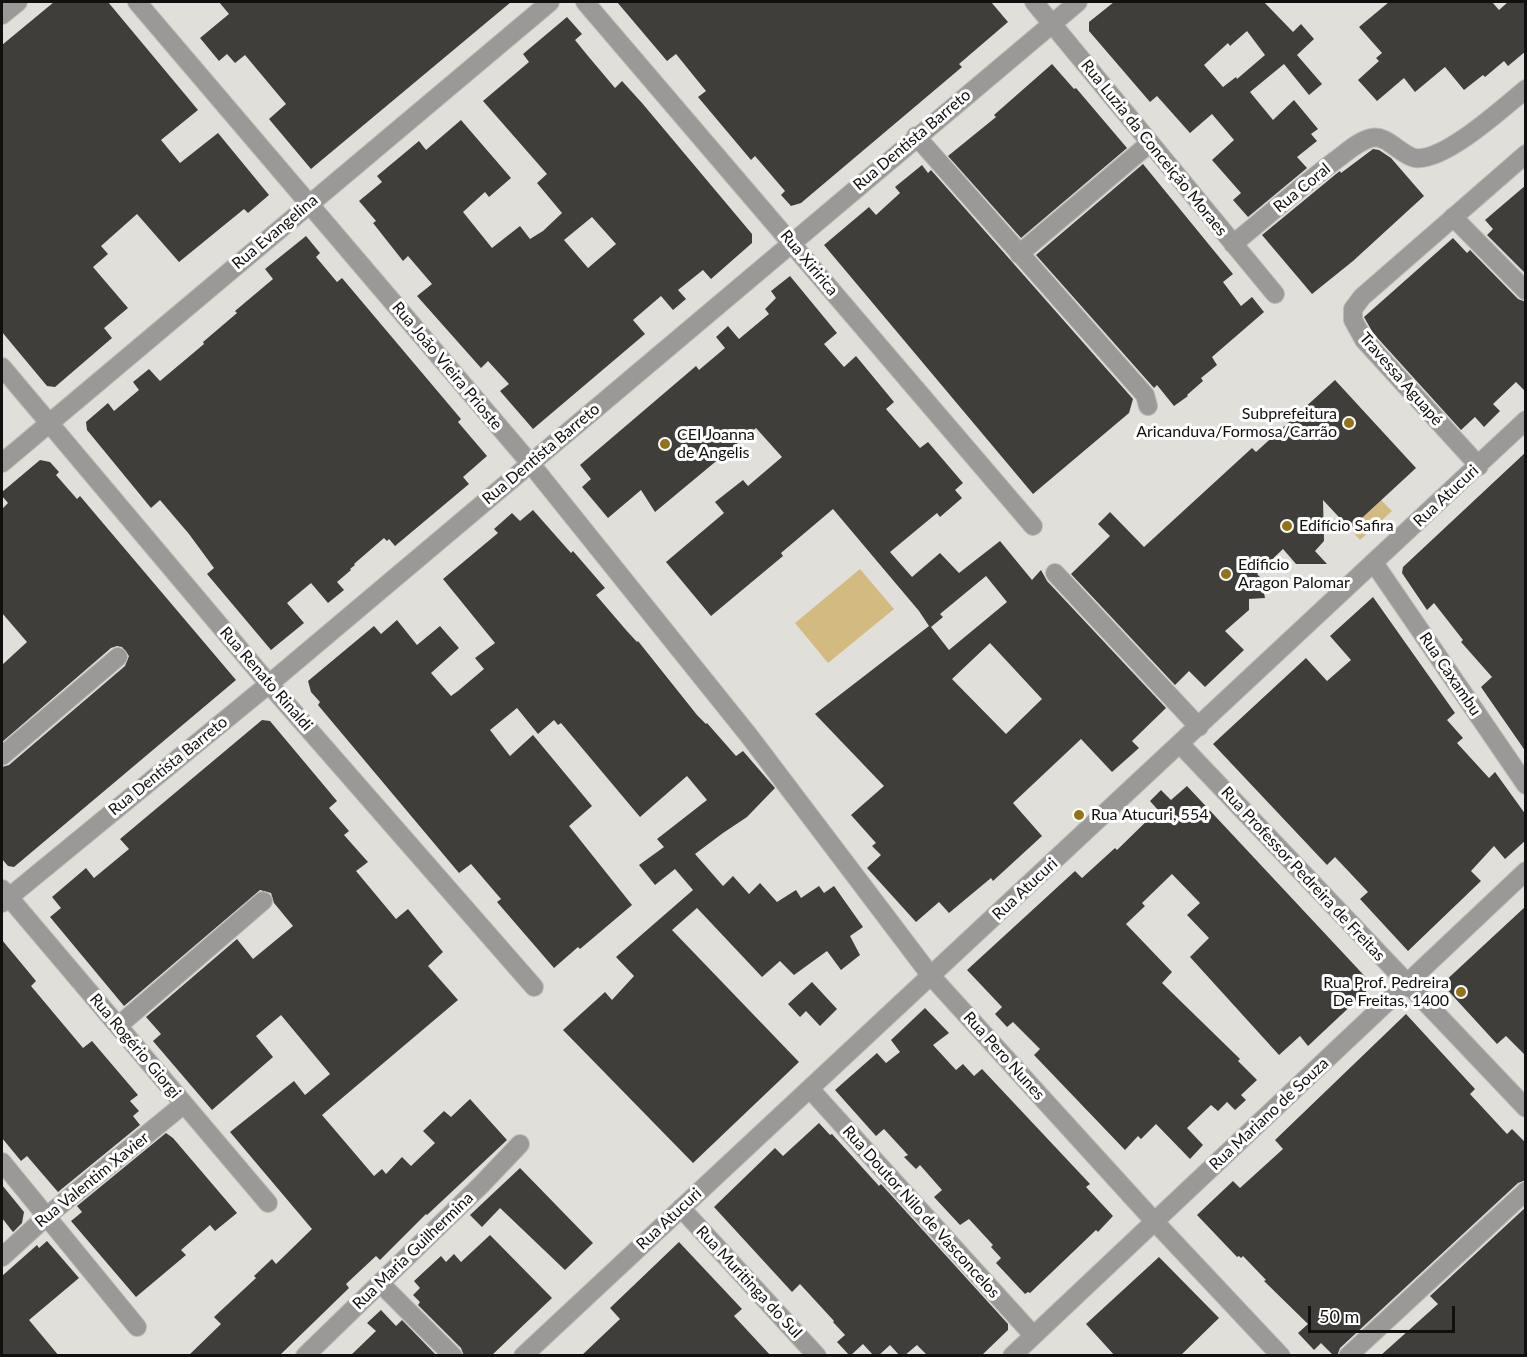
<!DOCTYPE html>
<html>
<head>
<meta charset="utf-8">
<style>
	body { margin:0 }
	#map { position:relative; width:1527px; height:1357px; overflow:hidden; background:#e1dfda; font-family:Lato,sans-serif }
	canvas { display:block }
	.frame { position:absolute; inset:0; border:3px solid #11100f; pointer-events:none }
	.scale { position:absolute; left:1308px; top:1306px; width:147px; height:27px; box-sizing:border-box; border:3px solid #11100f; border-top:0; padding-left:8px; font-size:18px; line-height:21px; white-space:nowrap; color:#11100f; -webkit-text-stroke:4px #fff; paint-order:stroke }
</style>
</head>
<body>
<div id="map">
<canvas width="1527" height="1357"></canvas>
<div class="frame"></div>
<div class="scale">50 m</div>
</div>
<script>
const ctx = document.querySelector('canvas').getContext('2d');
ctx.lineJoin = 'round';
function fillPath(path, color) { ctx.fillStyle = color; ctx.fill(path, 'evenodd'); }
function trace(path, color, width, dash) { ctx.strokeStyle = color; ctx.lineWidth = width; ctx.lineCap = dash ? 'butt' : 'round'; ctx.setLineDash(dash || []); ctx.stroke(path); }
function drawText(font, color, halo, rows, align = 'center') {
  ctx.font = font + ' Lato,sans-serif'; ctx.lineWidth = 6; ctx.setLineDash([]); ctx.textBaseline = 'middle'; ctx.strokeStyle = halo; ctx.fillStyle = color; for (const [text, x, y, turn = 0] of rows) {
    ctx.save(); ctx.translate(x, y); ctx.rotate((+turn || 0) * Math.PI / 180); ctx.textAlign = isNaN(turn) ? turn : align; if (halo) ctx.strokeText(text, 0, 0); ctx.fillText(text, 0, 0); ctx.restore();
  }
}
fillPath(new Path2D(`
	M1381,500l11,11 -32,29 -10,-11z
	M860,569l34,40 -66,54 -33,-40z`), '#d3ba80');
fillPath(new Path2D(`
	M54,2h54l90,108 -37,30 19,23 38,-30 51,62 -21,18 -4,-4 -65,53 -42,-48 -36,32 7,8 -15,13 35,41 -24,20 8,10 -57,49 -8,-1 -45,-54v-287z
	M219,2h292l-200,167 -42,-50 17,-15 -41,-49 -10,8 -8,-9 -8,7 -19,-23 29,-24z
	M617,2h374l17,20 -49,42 3,3 -161,136 -10,3 -10,-11 4,-4 -30,-35 -4,4 -53,-63 8,-6 -30,-37 -9,7z
	M1114,2h150l29,30 8,-8 13,15 -17,16 25,29 -13,11 -25,-31 -34,28 23,28 21,-20 24,29 -7,5 6,7 -20,16 10,11 -59,49 -15,-17 8,-7 -29,-33 22,-20 -22,-26 -22,19 -33,-37 -7,6 -61,-71v-9zM1247,31l18,24 -28,24 -1,-2 -13,10 -19,-22 24,-22 2,3z
	M1389,2h103l7,8 9,-8h18v49l-18,15 -4,-5 -19,16 -2,-2 -19,15 -19,-23 -30,25 -11,-14 -27,23 -19,-21 21,-19 -3,-3 6,-5 -23,-26z
	M567,17l15,17 -7,6 13,16 27,32 7,-7 20,22 110,131v9l-41,36 -8,-9 -25,20 8,9 -13,11 -12,-14 -28,24 12,14 -112,95 -33,-38 9,-7 -21,-23 -7,7 -64,-72 15,-12 -24,-28 -5,5 -30,-38 3,-2 -17,-20 23,-19 -5,-6 42,-35 7,9 35,-30 50,58 -22,19 -4,-5 -22,20 29,36 28,-22 10,13 13,-8 19,-18 -25,-30 10,-9 -64,-73 46,-39 -6,-8zM592,217l24,27 -28,24 -24,-28z
	M1052,64l22,25 2,-1 51,60 -106,90 -73,-82 48,-39 -2,-2z
	M1373,149l6,1 12,8 33,38 -71,65 -41,33 -50,-59 74,-61 4,-3 1,2z
	M1143,164l90,110 -10,8 18,24 11,-9 12,15 -52,45 5,8 -16,13 2,3 -16,14 1,1 -14,10 -17,-21 -3,3 -118,-133z
	M922,165l6,8 3,-3 202,229 -4,14 -96,81 -209,-249 45,-38 7,8 24,-22 -5,-6z
	M1526,185v89l-39,-39 6,-6 -8,-9z
	M306,236l14,17 -4,4 21,25 5,-4 119,141 -3,3 29,34 -24,21 6,7 -74,62 -6,-7 -2,2 -3,-3 -30,26 1,1 -5,4 1,1 -14,12 7,8 -16,13 -17,-20 -24,20 17,20 -33,27 -64,-76 7,-6 -25,-34 -29,-34 -9,8 -64,-78 -1,-8 22,-19 6,8 25,-21 -6,-8 16,-13 11,12 44,-37 -1,-2 34,-29 -2,-2 38,-32 -8,-10z
	M1453,238l14,15 3,-3 48,49 8,3v90l-10,-10 -23,22 7,7 -16,16 -9,-10 -14,13 -88,-97 -9,-16z
	M790,276l47,57 -13,11 20,23 12,-11 38,46 -8,7 34,39 8,-6 35,41 -8,7 7,8 -22,19 -3,-4 -47,39 22,25 28,-24 19,20 41,-32 32,39 9,-10 6,11 119,127 -34,33 7,7 -27,24 -31,-33 -68,64 29,33 -49,45 -2,-3 -42,35 -10,-11 -23,20 -49,-54 14,-13 -9,-9 4,-3 -25,-28 33,-29 -69,-72 114,-88 -10,-15 -86,-102 -52,44 2,3 -72,60 -45,-54 58,-49 -9,-11 28,-22 5,6 34,-29 -26,-29 -101,84 -14,-22 -33,28 -26,-31 9,-8 -11,-14 116,-99 3,4 26,-22 -9,-11 12,-11 11,13 30,-25 -4,-5 11,-11 -5,-7zM986,576l21,26 -58,48 -18,-23 12,-10 -3,-3zM990,643l52,56 -36,35 -54,-55z
	M1335,380l81,88 -66,61 -27,-29 1,41 -9,10 12,13h-31l-13,-15 -26,25 13,13 -6,6 1,5 -16,1v11l-24,21 19,19 -39,37 -16,-16 -14,14 -104,-111 39,-38 -12,-12 12,-12 34,35 108,-99 4,4z
	M1526,452v300l-45,-65 11,-10 -31,-35 2,-2 -29,-37 -7,7 -25,-37 1,-6z
	M40,460l10,2 9,10 -3,3 21,24 3,-3 156,184 -222,187 -6,-1 -6,-7v-92l7,-2 116,-99 4,-10 -7,-9 -5,-1 -6,2 -109,94v-77l25,-23 -25,-29v-104l6,-6 -6,-7v-4z
	M533,510l38,43 2,-2 32,37 -9,7 30,35 11,12 1,-1 59,74 9,9 1,-1 29,33 7,-5 32,37 -28,29 -24,16 -28,21 28,32 10,-10 16,18 11,-11 17,19 19,-12 5,8 18,-12 5,7 10,-7 29,41 -13,9 10,19 -19,15 -14,-19 -33,24 -14,-14 -18,16 -65,-69 -25,22 127,132 -106,101 -130,-133 42,-38 7,8 22,-24 -18,-19 77,-67 -18,-21 -20,16 -16,-20 25,-18 -7,-8 50,-39 -20,-24 -47,41 -79,-94 -3,2 -4,-5 -16,14 -21,-26 -27,22 20,26 23,-21 59,71 -23,20 63,79 -52,44 -2,-2 -24,21 -57,-66 4,-3 -30,-35 -12,9 -141,-168 2,-3 -9,-10 -3,-11 66,-55 7,8 16,-14 20,25 23,-19 19,22 -28,25 20,23 7,-5 26,-22 -9,-11 20,-15 -52,-64 55,-46 -4,-4 18,-16 8,8z
	M1373,597l82,116 -8,7 16,18 -6,5 32,35 6,-6 31,43v25l-21,19 -11,-13 -23,25 10,10 -73,70 -48,-52 8,-7 -33,-35 -8,8 -114,-121 93,-86 21,23 24,-21 -21,-24z
	M262,720l8,1 67,80 -8,7 20,23 -5,4 24,27 -12,9 40,48 12,-10 35,43 -15,14 30,34 -136,115 52,61 8,-7 4,5 16,-17 9,9 24,-23 -12,-12 21,-20 7,6 19,-18 37,41 -80,75 -1,-1 -46,46 -4,-4 -30,28 3,4 -70,68h-91l33,-32 -7,-7 42,-39 -2,-2 18,-17 4,5 36,-35 -82,-97 64,-51 11,14 25,-21 -49,-59 -25,21 17,21 -61,53 -59,-69 8,-7 -15,-17 91,-78 16,20 40,-33 -19,-23 -3,-10 -11,-3 -136,116 -74,-89 11,-9 -9,-11 34,-29 8,10 35,-29 -9,-10z
	M1187,786l186,199 -65,61 -8,-10 -21,19 -89,-98 19,-19 -22,-23 13,-12 -28,-29 -30,29 3,3 -19,18 46,48 -10,11 78,76 -2,2 19,19 -16,15 5,5 -11,10 -8,-8 -9,9 -7,-6 -24,23 16,17 -13,14 -34,-35 -15,15 -3,-3 -13,14 -91,-95 6,-6 -27,-27 -6,5 -12,-13 7,-7 -35,-37 108,-99 7,7 33,-30 2,2 41,-40 -8,-9 11,-11 10,10z
	M1526,906v150l-20,-20 -9,8 -55,-60z
	M2,940l34,41 -5,5 52,62 9,-7 46,54 -8,6 9,10 -6,5 7,9 -82,67 -31,-36 -6,5 -19,-23z
	M812,982l25,27 -17,17 -14,-15 -6,6 -12,-13z
	M925,1008l24,25 -16,12 23,25 7,-6 11,12 8,-7 108,115 -4,3 27,29 -15,16 -2,-2 -66,63 -2,-1 -3,2 -29,-31 5,-5 -10,-11 2,-2 -24,-26 -9,6 -26,-28 8,-7 -22,-25 -4,4 -12,-12 4,-2 -24,-26 -8,7 -41,-46 42,-37 9,10 14,-11 -9,-12z
	M1406,1014l69,75 -5,5 37,40 5,-5 14,14v37l-8,3 -178,165 -3,8h-3l-13,-13 -7,7 -16,-17 10,-9 -44,-43 2,-1 -23,-24 -2,2 -2,-2 -2,1 -40,-42 36,-34 7,7 43,-39 -8,-9z
	M819,1123l11,12 2,-1 47,52 2,-2 127,140v6l-27,26h-53l-11,-11 -13,11h-4l-10,-11 -12,11h-4l-11,-12 -13,12 -13,-14 8,-7 -12,-13 1,-1 -34,-37 -8,8 -78,-85 61,-59 8,8z
	M166,1133l7,5 64,75 -22,18 -5,-6 -29,25 5,5 -50,42 -65,-76 11,-9 -5,-6z
	M520,1168l73,75 -28,27 -65,-62 -18,19 -12,-12z
	M2,1185l22,27 -2,11 -9,9 -11,-14z
	M1526,1207v149h-146l58,-52 -8,-8z
	M490,1235l62,63 -61,58h-27l-3,-8 -43,-43 2,-3 -7,-7 7,-7 -6,-7 27,-25 5,6 8,-8 7,8z
	M47,1241l32,37 -50,42 30,36h-57v-80l35,-31 2,3z
	M679,1242l63,67 -8,7 37,40h-190l39,-37 -10,-11z
	M1159,1257l60,61 -39,38h-65l-29,-32z
	M381,1310l15,16 6,-6 35,36h-87l26,-25 -9,-8z`), '#403e3a');
const minor = new Path2D(`
	M137,2l393,461 220,274 181,239 224,246 126,134
	M585,2l448,524
	M1034,2l241,292
	M2,15l16,-13
	M916,136l229,259 3,11
	M1453,217l73,74
	M1233,244c36,-29 70,-60 107,-87 9,-7 19,-16 31,-19 16,-4 29,17 44,20 29,4 88,-50 111,-69
	M1019,254l131,-111
	M2,367l267,317 265,303
	M2,463l548,-461
	M1479,466l-115,-126 -11,-20v-11l9,-12 164,-143
	M1374,563l152,222
	M1055,573l144,154
	M1180,744l346,364
	M2,756l116,-99
	M2,889l266,314
	M2,903l267,-219 809,-682
	M118,1026l145,-125
	M810,1089l223,246
	M2,1162l135,165
	M681,1208l136,148
	M2,1257l45,-41 137,-112
	M380,1283l73,73
	M305,1356l176,-171 39,-41
	M523,1356l1003,-936
	M1012,1356l514,-485
	M1348,1356l178,-165`);
trace(minor, '#bcbab5', 20);
trace(minor, '#9a9997', 18);
for (const [x, y, r, color] of [
	[1349,423,6,"#927319"],
	[665,444,6,"#927319"],
	[1287,526,6,"#927319"],
	[1226,574,6,"#927319"],
	[1079,815,6,"#927319"],
	[1461,992,6,"#927319"]
]) { const dot = new Path2D(); dot.arc(x, y, r, 0, 2 * Math.PI); ctx.fillStyle = color; ctx.fill(dot); trace(dot, '#fff', 2); }
drawText('16px', '#11100f', '#fff', [
	["Rua Dentista Barreto",912,140,-40],
	["Rua Luzia da Conceição Moraes",1154,148,51],
	["Rua Coral",1302,188,-39],
	["Rua Evangelina",275,232,-40],
	["Rua Xiririca",809,263,50],
	["Rua João Vieira Prioste",447,366,50],
	["Travessa Aguapé",1401,379,49],
	["Rua Dentista Barreto",541,454,-40],
	["Rua Atucuri",1446,496,-43],
	["Rua Caxambu",1450,674,56],
	["Rua Renato Rinaldi",266,679,49],
	["Rua Dentista Barreto",168,766,-39],
	["Rua Professor Pedreira de Freitas",1303,874,47],
	["Rua Atucuri",1025,889,-43],
	["Rua Rogério Giorgi",135,1046,50],
	["Rua Pero Nunes",1004,1056,48],
	["Rua Mariano de Souza",1269,1114,-43],
	["Rua Valentim Xavier",92,1180,-39],
	["Rua Doutor Nilo de Vasconcelos",921,1212,48],
	["Rua Atucuri",669,1219,-43],
	["Rua Maria Guilhermina",413,1251,-44],
	["Rua Muritinga do Sul",749,1282,47]
]);
drawText('16px', '#11100f', '#fff', [
	["Subprefeitura",1337,414,"right"],
	["Aricanduva/Formosa/Carrão",1337,432,"right"],
	["CEI Joanna",677,435],
	["de Angelis",677,453],
	["Edifício Safira",1299,526],
	["Edificio",1238,565],
	["Aragon Palomar",1238,583],
	["Rua Atucuri, 554",1091,815],
	["Rua Prof. Pedreira",1449,983,"right"],
	["De Freitas, 1400",1449,1001,"right"]
], 'left');
</script>
</body>
</html>
